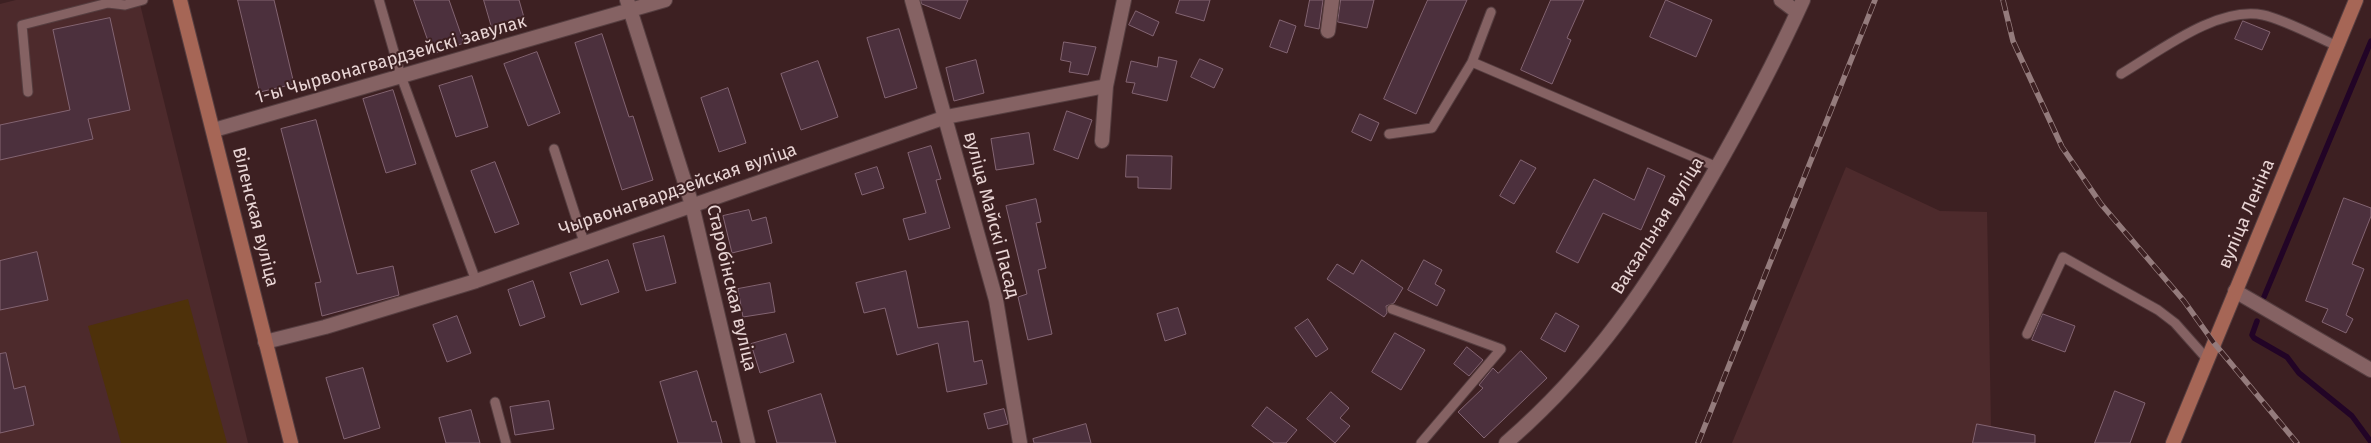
<!DOCTYPE html>
<html>
<head>
<meta charset="utf-8">
<style>
	body { margin:0 }
	canvas { display:block; background:#3d2022 }
</style>
</head>
<body>
<canvas width="2371" height="443"></canvas>
<script>
const ctx = document.querySelector('canvas').getContext('2d');
ctx.lineJoin = 'round';
function fillPath(path, color) { ctx.fillStyle = color; ctx.fill(path, 'evenodd'); }
function trace(path, color, width, dash) { ctx.strokeStyle = color; ctx.lineWidth = width; ctx.lineCap = dash ? 'butt' : 'round'; ctx.setLineDash(dash || []); ctx.stroke(path); }
function drawText(font, color, halo, rows, align = 'center') {
  ctx.font = font + ' "Fira Sans",sans-serif'; ctx.lineWidth = 4; ctx.setLineDash([]); ctx.textBaseline = 'middle'; ctx.strokeStyle = halo; ctx.fillStyle = color; for (const [text, x, y, turn = 0] of rows) {
    ctx.save(); ctx.translate(x, y); ctx.rotate((+turn || 0) * Math.PI / 180); ctx.textAlign = isNaN(turn) ? turn : align; if (halo) ctx.strokeText(text, 0, 0); ctx.fillText(text, 0, 0); ctx.restore();
  }
}
fillPath(new Path2D(`
	M16,0h123l109,443h-248v-439z
	M1846,167l94,44 47,1 4,215 -14,-2 -4,18h-241z`), '#4d2a2c');
fillPath(new Path2D(`
	M188,299l39,144h-106l-33,-117z`), '#4e310a');
trace(new Path2D(`
	M2264,297l107,-256
	M2257,321l-5,14 2,3 33,19 12,16 53,43 19,26`), '#220426', 5.5);
const building = new Path2D(`
	M238,0h36l20,84 -34,8z
	M414,0h35l15,43 -31,11z
	M484,0h35l6,21 -32,10z
	M921,0h47l-8,19 -38,-15z
	M1180,0h30l-6,21 -28,-8z
	M1310,0h13l-4,29 -14,-3z
	M1341,0h33l-7,28 -29,-6z
	M1428,0h39l-51,114 -32,-15z
	M1551,0h33l-17,38 4,2 -19,44 -31,-14z
	M1666,0l46,20 -16,37 -46,-20z
	M1136,11l23,11 -6,14 -24,-11z
	M110,18l20,92 -42,9 5,20 -93,21v-35l70,-15 -17,-80z
	M1280,20l16,6 -9,27 -17,-6z
	M2243,21l27,11 -8,18 -27,-11z
	M899,29l18,59 -32,10 -18,-60z
	M602,34l27,83 4,-1 20,64 -31,10 -47,-147z
	M1064,42l32,5 -8,28 -19,-3 2,-10 -10,-2z
	M537,52l23,61 -32,13 -24,-62z
	M1159,57l18,4 -10,40 -35,-8 3,-10 -9,-1 5,-21 26,6z
	M1200,59l23,10 -9,19 -23,-11z
	M976,60l8,33 -30,8 -8,-33z
	M818,61l20,56 -37,13 -20,-56z
	M472,76l16,51 -32,10 -17,-51z
	M728,88l18,55 -27,9 -18,-54z
	M393,90l23,74 -30,9 -23,-74z
	M1067,111l25,9 -14,39 -24,-9z
	M1360,114l19,9 -8,18 -19,-9z
	M316,120l41,154 36,-8 6,29 -77,21 -7,-33 6,-1 -40,-153z
	M1029,133l5,31 -38,6 -5,-31z
	M931,146l10,33 -5,1 14,48 -41,12 -6,-21 23,-6 -18,-60z
	M1127,155l45,1 -1,33 -33,-1v-11h-12z
	M1521,160l15,8 -22,36 -14,-8z
	M495,162l24,62 -24,9 -24,-62z
	M877,167l7,21 -22,7 -7,-21z
	M1648,168l17,8 -24,54 -38,-17 -25,50 -22,-11 38,-73 40,21z
	M2344,198l27,10v8l-19,48 12,5 -18,46 7,4 -7,14 -24,-11 6,-13 -22,-8z
	M1036,199l5,23 -5,1 10,45 -8,2 14,64 -24,6 -10,-43 9,-3 -21,-88z
	M749,210l3,11 14,-4 6,26 -40,10 -9,-37z
	M664,236l12,47 -30,8 -13,-47z
	M37,252l11,48 -48,10v-49z
	M608,260l11,32 -38,13 -11,-32z
	M1362,260l41,28 -9,15 -8,3 1,7 -3,4 -57,-38 10,-15 16,10z
	M1424,260l18,10 -7,14 10,6 -8,16 -29,-16z
	M906,271l12,57 50,-7 6,41 8,-2 5,24 -40,8 -9,-49 -41,12 -12,-47 -21,5 -8,-30z
	M533,281l12,36 -25,9 -12,-36z
	M770,283l5,29 -32,5 -5,-28z
	M1178,308l8,26 -21,7 -8,-27z
	M1556,313l23,13 -14,26 -24,-13z
	M2043,314l32,12 -10,26 -33,-12z
	M457,316l14,37 -24,9 -14,-37z
	M1308,319l20,30 -12,8 -21,-29z
	M1395,333l30,17 -24,40 -29,-18z
	M786,334l8,28 -34,11 -9,-29z
	M1467,347l16,13 -14,16 -15,-12z
	M1521,351l26,27 -63,60 -26,-26 25,-24 -4,-3 14,-17 5,5z
	M6,353l8,36 11,-3 9,39 -34,8v-79z
	M363,368l17,60 -36,11 -18,-61z
	M697,371l15,51 4,-1 6,22h-44l-18,-61z
	M2115,391l30,12 -15,40h-35z
	M1331,392l18,16 -9,10 10,8 -15,17 -28,-24z
	M821,394l15,49h-59l-9,-32z
	M549,401l5,28 -39,6 -5,-28z
	M1267,407l30,23 -11,13h-12l-22,-17z
	M1004,409l4,15 -20,5 -4,-15z
	M471,410l9,33h-34l-7,-25z
	M1086,424l5,19h-57l-1,-4z
	M1977,424l58,11v8h-62z`);
fillPath(building, '#4c303d');
trace(building, '#836472', 1);
const service = new Path2D(`
	M379,0l22,76 75,205
	M1472,62l245,105
	M2121,74c39,-23 96,-68 142,-59 20,4 54,22 74,31
	M28,92l-6,-67 86,-22 17,2 18,-5
	M1389,134l43,-6 40,-66 19,-50
	M554,149l30,93
	M1392,309l109,40 -80,94
	M2027,334l36,-77 95,53 17,13 32,36
	M495,402l11,41`);
const minor = new Path2D(`
	M627,0l65,205 56,238
	M912,0l84,300 24,143
	M1781,0l16,12
	M1328,31l4,-31
	M214,130l451,-130
	M1102,141l4,-55 18,-86
	M2235,291l136,79
	M265,342l60,-15 151,-46 470,-164 160,-31
	M1506,443c90,-78 144,-160 203,-262 34,-59 66,-119 94,-181`);
const secondary = new Path2D(`
	M180,0l111,443
	M2173,443l183,-443`);
trace(service, '#563e40', 11);
trace(minor, '#563e40', 16);
trace(secondary, '#563e40', 16);
trace(service, '#856263', 9);
trace(minor, '#856263', 14);
trace(secondary, '#a66656', 14);
const rail = new Path2D(`
	M2003,0l10,41 49,106 39,57 83,97 30,42 83,100
	M1698,443l177,-443`);
trace(rail, '#947b7c', 5.5);
trace(rail, '#3d2022', 4, [11]);
drawText('18px', '#e9d5d5', '#3d2022', [
	["1-ы Чырвонагвардзейскі завулак",391,60,-16],
	["Чырвонагвардзейская вуліца",678,190,-19],
	["вуліца Леніна",2247,214,-67],
	["вуліца Майскі Пасад",991,215,75],
	["Віленская вуліца",255,217,76],
	["Вакзальная вуліца",1658,226,-58],
	["Старобінская вуліца",731,288,77]
]);
</script>
</body>
</html>
